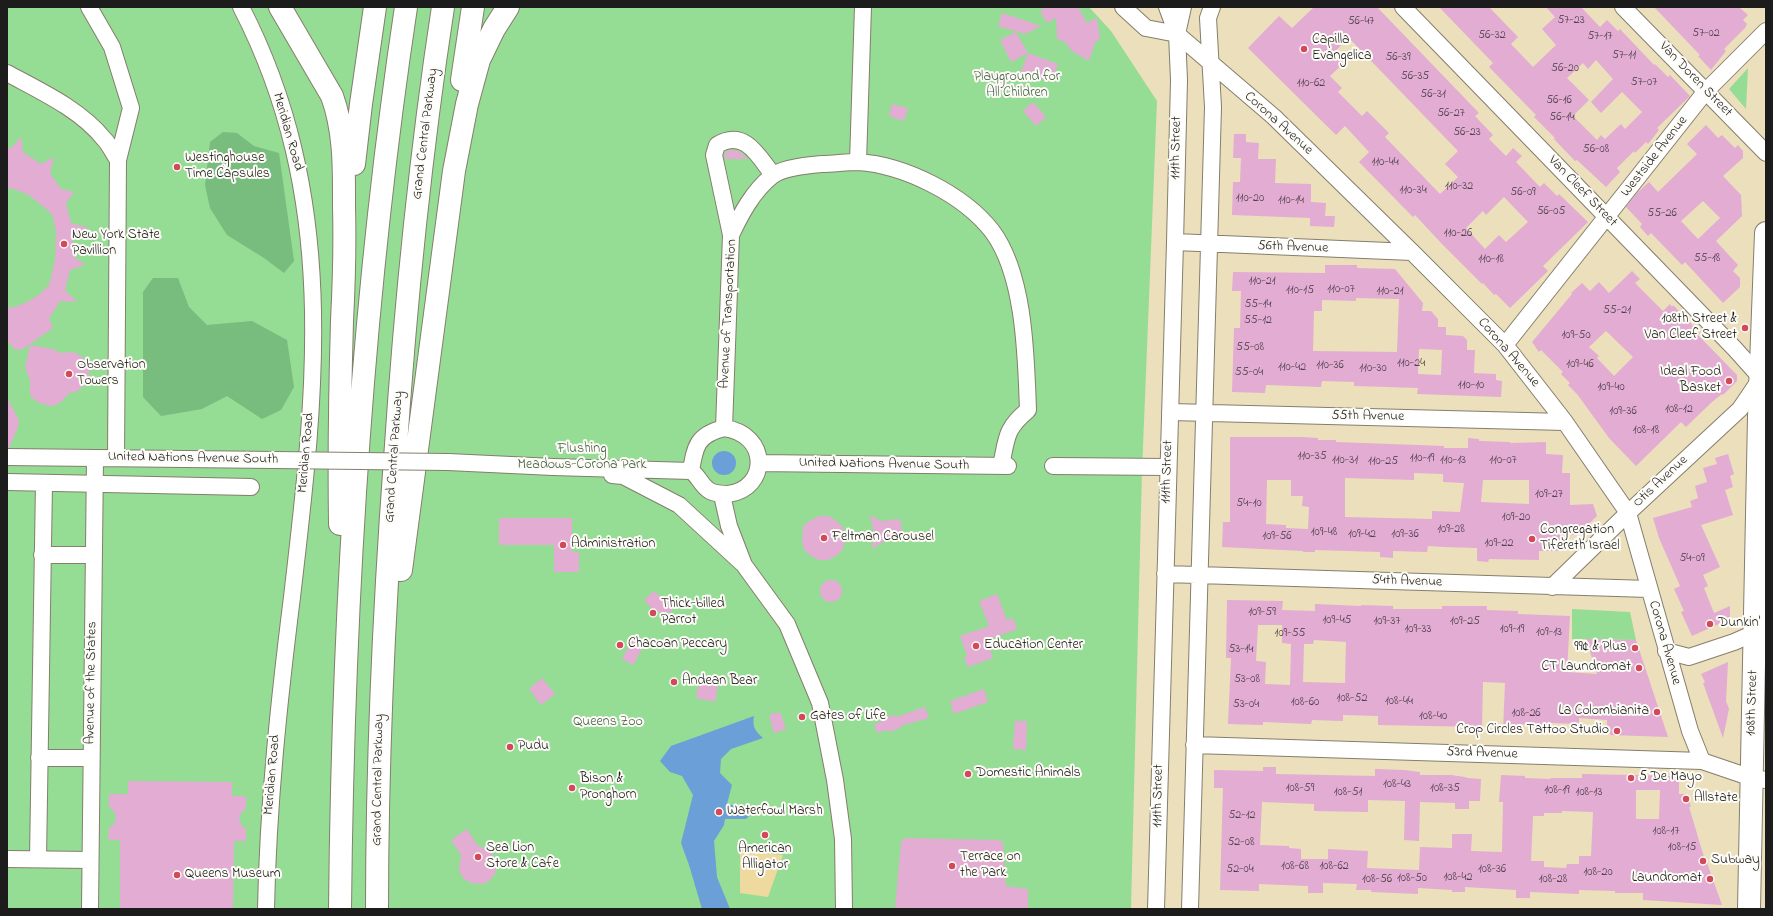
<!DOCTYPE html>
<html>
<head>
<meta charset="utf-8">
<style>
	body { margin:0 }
	#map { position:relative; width:1773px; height:916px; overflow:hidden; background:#ecdfbc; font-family:"Indie Flower",sans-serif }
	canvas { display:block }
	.frame { position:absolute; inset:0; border:8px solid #1c1c1c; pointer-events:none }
</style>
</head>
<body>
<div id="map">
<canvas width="1773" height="916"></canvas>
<div class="frame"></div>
</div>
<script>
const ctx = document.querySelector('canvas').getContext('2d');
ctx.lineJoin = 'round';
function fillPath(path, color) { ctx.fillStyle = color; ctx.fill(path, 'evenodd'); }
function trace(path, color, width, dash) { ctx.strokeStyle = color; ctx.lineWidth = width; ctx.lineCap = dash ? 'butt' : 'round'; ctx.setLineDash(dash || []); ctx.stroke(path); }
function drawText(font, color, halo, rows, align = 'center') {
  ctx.font = font + ' "Indie Flower",sans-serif'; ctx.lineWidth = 4; ctx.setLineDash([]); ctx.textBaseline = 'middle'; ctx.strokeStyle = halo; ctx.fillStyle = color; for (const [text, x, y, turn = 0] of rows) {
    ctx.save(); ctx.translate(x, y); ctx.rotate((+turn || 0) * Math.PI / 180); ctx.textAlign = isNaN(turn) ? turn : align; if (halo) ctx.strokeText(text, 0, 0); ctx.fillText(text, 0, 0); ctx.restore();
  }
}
fillPath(new Path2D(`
	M7,7h1082l22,24 46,70 -15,370 -11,438h-1124z
	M1748,68l-2,41 -17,-20z
	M1572,609l58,3 6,28 -64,-1z`), '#95dc95');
fillPath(new Path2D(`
	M223,132l14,1 17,13 25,7 15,108 -10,12 -20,-15 -37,-23 -17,-27 -5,-23 5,-43z
	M153,278h25l11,29 18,18 45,-4 35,19 7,47 -13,23 -19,9 -35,-23 -25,13 -41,7 -18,-19v-105z`), '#78bc7e');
fillPath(new Path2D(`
	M740,851l43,4 -15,42 -28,-4z`), '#eeda9e');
fillPath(new Path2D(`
	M712 463a12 12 0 1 1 24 0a12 12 0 1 1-24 0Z
	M754,716c-2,11 1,15 9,22l-32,11 -10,10 -1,14 12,12 -5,19 21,5 2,6 -4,4h-21l-1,6 -10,16 3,36 13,32h-28l-13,-44 -8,-22 12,-48 -11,-19 -12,-4 -10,-11 11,-15z`), '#6a9fd7');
fillPath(new Path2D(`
	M1047,7h31l9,16 10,-5 3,21 -5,3 -6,19 -17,-10 -7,-9 -8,-3 -1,-21 -9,5 -7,-12z
	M1314,7h63l102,106 -4,3 18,19 -4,4 17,17 7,-8 9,8 -6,6 24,25 4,-4 13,13 2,-2 29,28 -45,44 5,5 -38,37 -14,-14 -2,1 -11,-12 -1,1 -40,-40 -27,-29 -2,2 -54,-55 10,-10 -24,-26 -9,9 -88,-87 31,-32 13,12zM1349,38l109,113 -13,13 13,13 -18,17 -55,-57 4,-4 -22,-22 -5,5 -24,-24 4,-4 -12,-12 14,-13 -11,-10zM1504,197l24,25 -22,20 -7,-7 -14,14 -19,-21 17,-17 3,4z
	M1439,7h50l29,30 -7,7 22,23 23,-22 -14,-16 13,-12 -9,-10h35l19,20 7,-7 11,11 2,-2 34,36 1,-1 13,13 2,-2 20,21 -33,32 2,2 -11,14 -2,-2 -11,11 -1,-2 -17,17 3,4 -14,15 -29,-27 -2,1 -21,-22 1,-1 -21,-21 2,-2 -47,-48 4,-4zM1596,60l17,19 -22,23 10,11 21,-21 20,20 -17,17 -4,-5 -16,15 -4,-4 -4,5 -24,-24 16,-16 -22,-22 16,-15 5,6z
	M1654,7h85l9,8 -5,5 4,4 -2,4 -21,21 2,2 -15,19 -13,-14 2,-1z
	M1002,13l39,13 -16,8 -27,-8z
	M1016,32l12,21 -17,9 -11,-22z
	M1028,53l30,11 -7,18 -30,-10z
	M1033,102l13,15 -10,9 -13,-15z
	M892,104l16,4 -4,13 -15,-5z
	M1706,125l12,13 4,-3 13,13 3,-3 5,6v7l-20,18 18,19 1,21 -26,25 22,24 -5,6 7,7v9l-17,16 -38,-41 -3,3 -31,-32 -3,3 -8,-9 2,-3 -16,-17 11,-14 12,-11 9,10 39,-38 -10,-10zM1703,201l17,17 -22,21 -17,-18z
	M1234,134h12v8l13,1 -1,16h18l-1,24 36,1v18l15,1 -1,13h10l-1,11 -24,-1v-8l-78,-3 1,-33h7l1,-24h-8z
	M21,137l2,15 18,12 13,-7 -4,16 11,16 13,3 -8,11 5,20 18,5 -16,7v21l12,9 -15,5 -5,20 12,12 -17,-1 -11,18 4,9 -30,21 -8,1 -8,-10v-32l8,-1 14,-6 11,-7 9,-9 6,-24 1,-29 -4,-18 -23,-19 -15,-6 -7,-1v-40h4z
	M729,150l10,1 9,8h-23v-7z
	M1325,265h32v3l38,1 28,34 -1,8h9l7,8v8h8v8l17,1 4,4v10h8l-1,23 22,1v6l6,1 -1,16 -84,-3 1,-6 -64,-2v-4l-32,-1 -1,6 -55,-2 -1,8 -33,-1 2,-64h6l1,-37h-9l1,-19 92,1zM1356,298l43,1 -2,53 -84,-1 1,-40h8v-11l34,1zM1419,349l23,1 -1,25 -23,-1z
	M1632,271l8,8 -5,4 28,28 7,-7 2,3 1,-2 27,28 -2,2 39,40v6l-14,14 -1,-1 -10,8 -26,25 -5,-5 -45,44 -27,-28 -32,-44 -9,-9 2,-2 -9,-9 2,-2 -22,-22 -2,2 -7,-10 40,-48 -1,-1 11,-10 8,8 9,-9 10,11zM1606,331l27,26 -19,19 -17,-18 2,-2 -10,-9z
	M30,345l23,4 8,4 8,-1 7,1 6,4 5,5 2,7v7l-2,7 -11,9 -7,1 -7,8 -6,4 -7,1 -12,-4 -7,-7v-15l-5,-12z
	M7,398l12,22 -1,7 -9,21h-2z
	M1230,437h71l17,1v2h18v2l108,4v2h24v-10l11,1v2l31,1v1l36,-1v12l17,1 -1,18h8v32l23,-1 4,12 -20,19h-17v16h-21v9l-50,-1 -1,3 -11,-1v-13l-33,-1 -16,-1 -1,6 -34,-1v7l-13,-1v-5l-65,-2v2h-12v-1l-81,-4 1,-25h7zM1414,473l29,1v8l21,1 -4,29 -28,-1v8l-87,-2v-39l69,2zM1267,480h24v16h12l-1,10 7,1 -1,22 -22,-1v-3l-20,-1zM1483,480h46v24l-48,-2z
	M1728,454l6,20 -4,2 3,11 -8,3 8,25 -32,10 19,42 -17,8 5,11 -4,2 10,25 16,-7v13l-38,17 -11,-24 3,-1 -10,-22 6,-3 -21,-48 -6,-20 39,-11 -2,-6 8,-3 -3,-12 12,-4 -4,-14 14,-4 -2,-6z
	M870,515l11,6 19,-2 3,17 -17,4 -14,9 2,-16z
	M819,516h9l6,3 8,7 3,8v8l-3,8 -6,6 -8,4h-9l-8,-4 -6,-5 -3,-8 1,-17 8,-6z
	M499,518h73v34h7v20h-25v-27h-55z
	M820 591a11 11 0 1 1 22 0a11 11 0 1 1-22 0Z
	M654,591l8,7h10v14h-17l-11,-12z
	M997,594l10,26 6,-2 4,11 -30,11 6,18 -25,9 -4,-10 3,-1 -7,-20 29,-10 -10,-25z
	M1227,600l56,1 -1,9 33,1v-7l46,2v-1l32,1v3h49v-3h45v4l31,1v3l52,2 -3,56 30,2 -11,-35 50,1 32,97 -58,-2v-8h-3v-7l-28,-2v6l-28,-1v9h-13v-7l-21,-1 -1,6h-13l2,-47 -22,-1 -1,45 -104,-2v-9l-35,-1v6l-31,-1 -1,4 -48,-2v3l-35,-1 3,-66h-5zM1258,625h24v18l9,1 -1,41 -25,-1 1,-22 -10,-1zM1314,640l32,2 -1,41 -42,-1 1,-38h9z
	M634,636l12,6 -13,23 -11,-6z
	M1728,662l-2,39 3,8 -6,29 -20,-55 2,-1 -4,-8z
	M542,678l13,16 -14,11 -12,-16z
	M699,681l19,3 -3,18 -19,-4z
	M984,689l4,13 -34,12 -4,-13z
	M925,707l4,11 -29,8 1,2 -12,4 -1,-2 -11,3 -3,-9 11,-4 -1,-2 11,-3 1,2z
	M780,712l6,17 -12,4 -5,-18z
	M1015,721h12l-1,29 -13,-1z
	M1263,767h13v7l99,2v-7l29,1 16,2v3h31l14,2 2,1 14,1 -1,22h-11v8h-14v-6l-35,-1 -1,39 -15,-1 1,-39 -37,-1v12l-54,-1v-7l-52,-2 -2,43 29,1v2l12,1v10h27v-10l40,2 -1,17 52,2 1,-23 32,1v-14h20l-1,17 31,1 1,-50h-4l2,-27 24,1v2l25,1 1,-1h31v-4l97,2v18h8l4,13h-2l15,50h1l17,48 -79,-5v-7h-28v-2l-36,-1v4l-49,-2v6h-14v-8l-51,-3v5h-13v-2l-34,-2v6l-47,-2v-2h-15l1,-6 -34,-1v10h-15v-7l-49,-2v7l-39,-1 3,-102h-9v-18l49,1zM1636,790h24l-1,29h-23zM1562,811l31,1 -2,44h-12v8h-12l-1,4 -22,-1v-6h-13l2,-45h11v-3h18z
	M128,781l104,1v14h14v12l-4,4 -3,7 3,7 4,3v12h-12l-1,68h-113v-69h-12l1,-12 5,-4 2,-6 -1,-5 -6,-7v-12h19z
	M467,829l10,16 14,6 5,10 1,6 -2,7 -6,7 -6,3 -12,-1 -7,-4 -5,-8 2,-16 -10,-15z
	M905,838l93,2 5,2 3,44 22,3v20h-133l6,-67z`), '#e2acd3');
const street = new Path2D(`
	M89,7l23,40 19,61 -13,52 -2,298
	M241,7c99,192 75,385 51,590 -13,104 -24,207 -26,312
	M1123,7l23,21 31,6
	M1167,7l10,27 97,83 138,135 93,93 60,77 63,91 62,218 12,30
	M1403,7l332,342 26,29
	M1623,7l143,146
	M7,73c33,18 73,36 97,66 6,6 9,14 14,21
	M858,162l5,-155
	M731,235l-17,-80 3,-10c28,-17 42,12 56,30
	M1175,242l237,10
	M1505,345l201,-254 60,-60
	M1170,412l395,10
	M724,428l7,-193c10,-21 22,-44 41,-59 10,-8 37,-11 50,-12 11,0 24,-2 36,-2 46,3 105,32 134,69 33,44 34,126 36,179 -23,19 -21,28 -27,56
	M724,428c46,6 45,61 4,66 -6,0 -12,0 -18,-3 -9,-5 -11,-15 -19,-20 4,-25 6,-36 33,-43z
	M7,457l267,3
	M448,462l105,5 138,4
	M759,463l249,3
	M1053,466l115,1
	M612,475l11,1 56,29 63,58
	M7,482l244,5
	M722,495l7,31 15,39 43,59 33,79 15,77 8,59 1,70
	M42,555h52
	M1165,574l484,15
	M1552,587l76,-74 112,-104 21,-31
	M1666,651l23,6 45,-15 32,-14
	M1194,745l508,16 50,17 14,2
	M39,758h52
	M7,859l83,1
	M38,859l6,-376
	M90,909l5,-451
	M1156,909l19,-667 4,-162 -2,-46 6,-27
	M1190,909l23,-802 -5,-89 4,-11`);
const secondary = new Path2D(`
	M1749,909l10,-492 7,-184`);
const highway = new Path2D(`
	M280,7l52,89c13,36 12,73 12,110 1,39 0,77 -2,115 -2,68 -3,136 -2,203
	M462,80l11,-73
	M354,164l7,-60 14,-97
	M401,570l53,-399 13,-67 12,-44 15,-31 14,-22
	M340,909c3,-301 21,-604 66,-902
	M377,909c0,-150 7,-300 18,-450 10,-151 25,-302 48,-452`);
trace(street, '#847e6c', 18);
trace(secondary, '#847e6c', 24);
trace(highway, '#847e6c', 24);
trace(street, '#fff', 16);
trace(secondary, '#fff', 22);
trace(highway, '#fff', 22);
const streetBridge = new Path2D(`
	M274,460l174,2`);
trace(streetBridge, '#847e6c', 18, []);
trace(streetBridge, '#fff', 16);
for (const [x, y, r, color] of [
	[1304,49,4,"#d1495b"],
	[177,167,4,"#d1495b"],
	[64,244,4,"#d1495b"],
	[1745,328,4,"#d1495b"],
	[69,374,4,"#d1495b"],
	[1729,381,4,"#d1495b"],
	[824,538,4,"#d1495b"],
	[1532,539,4,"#d1495b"],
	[563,545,4,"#d1495b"],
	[653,613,4,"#d1495b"],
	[1710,624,4,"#d1495b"],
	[620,645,4,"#d1495b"],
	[976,646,4,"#d1495b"],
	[1635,648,4,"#d1495b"],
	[1639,668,4,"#d1495b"],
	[674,682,4,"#d1495b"],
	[1657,712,4,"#d1495b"],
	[802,717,4,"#d1495b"],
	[1617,731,4,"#d1495b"],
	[510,747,4,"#d1495b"],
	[968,774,4,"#d1495b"],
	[1631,778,4,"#d1495b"],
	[572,788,4,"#d1495b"],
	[1686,799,4,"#d1495b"],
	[719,812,4,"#d1495b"],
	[765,835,4,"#d1495b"],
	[478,857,4,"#d1495b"],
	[1703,861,4,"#d1495b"],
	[952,866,4,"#d1495b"],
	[177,875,4,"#d1495b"],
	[1710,879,4,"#d1495b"]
]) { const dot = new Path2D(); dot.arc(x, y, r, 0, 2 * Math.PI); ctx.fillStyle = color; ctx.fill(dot); trace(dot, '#fdfcf7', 1.5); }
drawText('12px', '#4e404a', null, [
	["57-23",1571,21],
	["56-47",1361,22],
	["57-02",1706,34],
	["56-32",1492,36],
	["57-17",1600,37],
	["57-11",1624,56],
	["56-39",1398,58],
	["56-20",1565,69],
	["56-35",1415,77],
	["57-07",1644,83],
	["110-62",1311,84],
	["56-31",1433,95],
	["56-16",1559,101],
	["56-27",1451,114],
	["56-14",1562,118],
	["56-23",1467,133],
	["56-08",1596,150],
	["110-44",1385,163],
	["110-32",1459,187],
	["110-34",1413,191],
	["56-09",1523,193],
	["110-20",1250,199],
	["110-14",1291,201],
	["56-05",1551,212],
	["55-26",1662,214],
	["110-26",1458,234],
	["55-18",1707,259],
	["110-18",1491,260],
	["110-21",1262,282],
	["110-07",1341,290],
	["110-15",1300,291],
	["110-21",1390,292],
	["55-14",1258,305],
	["55-21",1617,311],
	["55-12",1258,321],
	["109-50",1576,336],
	["55-08",1250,348],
	["110-24",1411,364],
	["109-46",1580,365],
	["110-36",1330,366],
	["110-42",1292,368],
	["110-30",1373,369],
	["55-04",1249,373],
	["110-10",1471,386],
	["109-40",1611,388],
	["108-12",1679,410],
	["109-36",1623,412],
	["108-18",1646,431],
	["110-35",1312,457],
	["110-19",1422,459],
	["110-31",1345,461],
	["110-13",1453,461],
	["110-07",1503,461],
	["110-25",1383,462],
	["109-27",1549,495],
	["54-10",1249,504],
	["109-20",1516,518],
	["109-28",1451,530],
	["109-48",1324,533],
	["109-42",1362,535],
	["109-36",1405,535],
	["109-56",1277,537],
	["109-22",1499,544],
	["54-09",1692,559],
	["109-59",1262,613],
	["109-45",1337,621],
	["109-37",1387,622],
	["109-25",1465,622],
	["109-33",1418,630],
	["109-19",1512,630],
	["109-13",1549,633],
	["109-55",1290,634],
	["53-14",1241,650],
	["53-08",1247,680],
	["108-52",1352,699],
	["108-44",1399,702],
	["108-60",1305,703],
	["53-04",1246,705],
	["108-26",1526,714],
	["108-40",1433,717],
	["108-43",1397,785],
	["108-59",1300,789],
	["108-35",1445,789],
	["108-19",1557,791],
	["108-51",1348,793],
	["108-13",1589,793],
	["52-12",1242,816],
	["108-17",1666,832],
	["52-08",1241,843],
	["108-15",1682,848],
	["108-68",1295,867],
	["108-62",1334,867],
	["52-04",1240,870],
	["108-36",1492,870],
	["108-20",1598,873],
	["108-42",1458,878],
	["108-50",1412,879],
	["108-56",1377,880],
	["108-28",1553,880]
]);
drawText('14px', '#1c1c1c', '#fdfcf7', [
	["Capilla",1312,41],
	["Evangelica",1312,57],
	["Westinghouse",185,159],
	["Time Capsules",185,175],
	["New York State",72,236],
	["Pavillion",72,252],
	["108th Street &",1737,320,"right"],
	["Van Cleef Street",1737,336,"right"],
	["Observation",77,366],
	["Towers",77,382],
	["Ideal Food",1721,373,"right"],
	["Basket",1721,389,"right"],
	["Congregation",1540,531],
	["Tifereth Israel",1540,547],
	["Feltman Carousel",832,538],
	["Administration",571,545],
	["Thick-billed",661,605],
	["Parrot",661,621],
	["Dunkin'",1718,624],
	["Chacoan Peccary",628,645],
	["Education Center",984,646],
	["99¢ & Plus",1627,648,"right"],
	["CT Laundromat",1631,668,"right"],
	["Andean Bear",682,682],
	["La Colombianita",1649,712,"right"],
	["Gates of Life",810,717],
	["Crop Circles Tattoo Studio",1609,731,"right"],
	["Pudu",518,747],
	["Domestic Animals",976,774],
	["5 De Mayo",1639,778],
	["Bison &",580,780],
	["Pronghorn",580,796],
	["Allstate",1694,799],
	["Waterfowl Marsh",727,812],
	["Sea Lion",486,849],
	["Store & Cafe",486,865],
	["American",765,850,"center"],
	["Alligator",765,866,"center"],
	["Terrace on",960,858],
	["the Park",960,874],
	["Subway",1711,861],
	["Queens Museum",185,875],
	["Laundromat",1702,879,"right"]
], 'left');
drawText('14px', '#465f46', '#fdfcf7', [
	["Playground for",1017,78],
	["All Children",1017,94],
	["Flushing",582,450],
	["Meadows-Corona Park",582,466],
	["Queens Zoo",608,723]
]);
drawText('14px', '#1c1c1c', '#fdfcf7', [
	["Van Doren Street",1695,80,46],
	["Corona Avenue",1278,124,42],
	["Meridian Road",287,132,74],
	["Grand Central Parkway",426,134,-83],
	["111th Street",1177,148,-89],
	["Westside Avenue",1655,157,-52],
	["Van Cleef Street",1582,192,46],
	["56th Avenue",1293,248,2],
	["Avenue of Transportation",729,314,-87],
	["Corona Avenue",1508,353,49],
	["55th Avenue",1368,417,1],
	["Meridian Road",307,453,-85],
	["Grand Central Parkway",395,457,-86],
	["United Nations Avenue South",193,459,1],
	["United Nations Avenue South",884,465,1],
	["111th Street",1168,472,-88],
	["Otis Avenue",1661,482,-43],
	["54th Avenue",1407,582,2],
	["Corona Avenue",1664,643,74],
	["Avenue of the States",92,683,-89],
	["108th Street",1753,703,-88],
	["53rd Avenue",1482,754,2],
	["Meridian Road",273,775,-85],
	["Grand Central Parkway",379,780,-89],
	["111th Street",1159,796,-89]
]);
</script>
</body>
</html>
